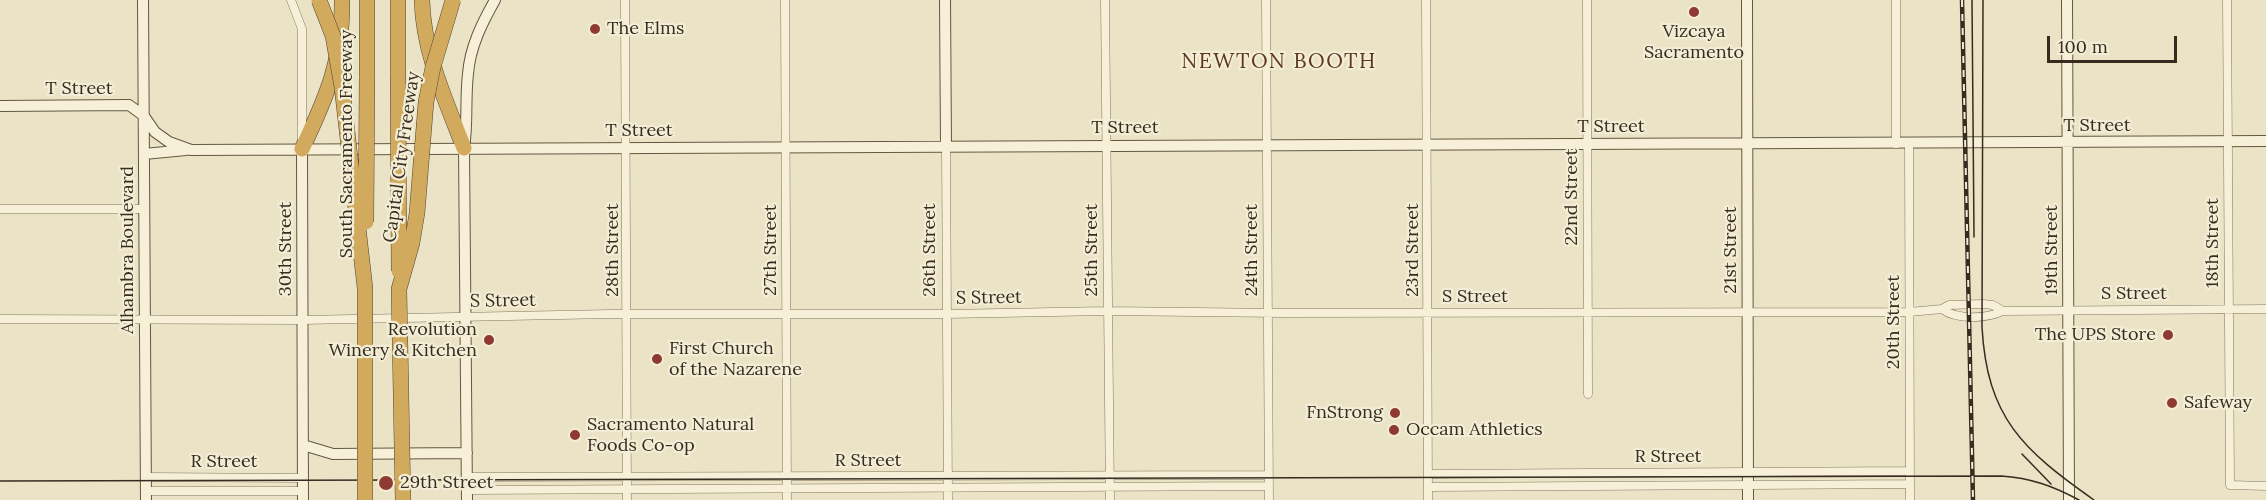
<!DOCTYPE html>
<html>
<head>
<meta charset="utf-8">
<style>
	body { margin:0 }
	#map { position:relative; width:2266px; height:500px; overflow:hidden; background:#eae3c6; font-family:Lora,serif }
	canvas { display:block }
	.scale { position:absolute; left:2047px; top:36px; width:130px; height:27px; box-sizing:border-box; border:3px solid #362c20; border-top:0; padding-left:8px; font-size:18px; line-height:21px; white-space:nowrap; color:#362c20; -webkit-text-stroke:4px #f3edd5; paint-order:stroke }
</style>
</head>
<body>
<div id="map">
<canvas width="2266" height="500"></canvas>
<div class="scale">100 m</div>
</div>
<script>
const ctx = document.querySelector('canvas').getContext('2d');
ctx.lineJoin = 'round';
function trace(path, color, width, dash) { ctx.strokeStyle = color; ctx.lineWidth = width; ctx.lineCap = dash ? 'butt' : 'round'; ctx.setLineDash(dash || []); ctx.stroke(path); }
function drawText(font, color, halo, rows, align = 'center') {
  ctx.font = font + ' Lora,serif'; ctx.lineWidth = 4.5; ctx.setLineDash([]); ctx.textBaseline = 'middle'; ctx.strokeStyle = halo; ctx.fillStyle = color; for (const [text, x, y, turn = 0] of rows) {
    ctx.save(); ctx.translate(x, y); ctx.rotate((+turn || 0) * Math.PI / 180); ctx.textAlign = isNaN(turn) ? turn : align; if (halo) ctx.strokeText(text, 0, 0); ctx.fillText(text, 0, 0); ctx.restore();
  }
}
const street = new Path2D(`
	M291,0l11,29v112
	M625,0l2,500
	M785,0l2,500
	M1105,0l5,500
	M1266,0l3,500
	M1426,0l2,500
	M1587,0l1,394
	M1896,0v144
	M2227,0l3,485 36,1
	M1909,144l1,356
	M946,146l2,354
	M0,209h144
	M1942,309c15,11 44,10 61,2l263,-2
	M0,319l302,1 309,-6h336l160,-3 174,2 628,-1 33,-3 7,-4 34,-1 10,1 10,6
	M1428,474l482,-3
	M146,477l157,1
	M467,477l801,-2
	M1428,487l482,-3
	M467,490l802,-4
	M146,491h157`);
const secondary = new Path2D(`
	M143,0l3,500
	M945,0l1,146
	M1747,0l1,500
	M2067,0l2,500
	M0,106l129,-1 15,11 11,16 14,10 22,8 2075,-9
	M302,149l1,351
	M144,154l42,-4
	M303,445l30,9 134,-1
	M467,500l-3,-352c4,-24 1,-49 4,-74 2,-27 14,-51 27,-74`);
const highway = new Path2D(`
	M422,0c1,52 24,101 42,148
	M398,73v-73
	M367,78v-78
	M302,149c25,-53 41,-89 40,-149`);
trace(street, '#84755d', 9);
trace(secondary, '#665740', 12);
trace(highway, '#524431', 16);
trace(street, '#f6f0d8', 8);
trace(secondary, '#f6f0d8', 10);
trace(highway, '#d2aa5e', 15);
trace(new Path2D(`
	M1972,0l2,237
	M1983,0l-1,327c5,91 41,123 112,173
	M2022,454l29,30
	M0,481l2001,-5c30,2 52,10 78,24`), '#362c20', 1.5);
const rail = new Path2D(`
	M1962,0l11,500`);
trace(rail, '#362c20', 4.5);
trace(rail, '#f3edd5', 2, [7]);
const highwayBridge = new Path2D(`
	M319,0l14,36 9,51 23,201v212
	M398,73l1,198
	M366,222l1,-144
	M403,500l-4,-211 13,-46 5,-30 9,-111 7,-35 20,-67`);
trace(highwayBridge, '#524431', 16, []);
trace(highwayBridge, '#d2aa5e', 15);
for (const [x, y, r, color] of [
	[1694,12,6,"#8e3a32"],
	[595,29,6,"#8e3a32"],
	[2168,335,6,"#8e3a32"],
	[489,340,6,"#8e3a32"],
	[657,359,6,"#8e3a32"],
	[2172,403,6,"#8e3a32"],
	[1395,413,6,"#8e3a32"],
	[1394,430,6,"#8e3a32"],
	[575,435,6,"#8e3a32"],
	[386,483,8,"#8e3a32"]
]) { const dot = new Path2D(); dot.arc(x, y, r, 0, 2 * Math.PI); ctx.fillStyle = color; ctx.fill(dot); trace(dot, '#f3edd5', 2); }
drawText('18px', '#362c20', '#f3edd5', [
	["The Elms",607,29],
	["Vizcaya",1694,32,"center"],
	["Sacramento",1694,53,"center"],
	["Revolution",477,330,"right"],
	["Winery & Kitchen",477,351,"right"],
	["The UPS Store",2156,335,"right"],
	["First Church",669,349],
	["of the Nazarene",669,370],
	["Safeway",2184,403],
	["FnStrong",1383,413,"right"],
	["Sacramento Natural",587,425],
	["Foods Co-op",587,446],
	["Occam Athletics",1406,430],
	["29th Street",400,483]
], 'left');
drawText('18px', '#362c20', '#f3edd5', [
	["T Street",79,89],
	["T Street",2097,126],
	["T Street",1611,127],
	["T Street",1125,128],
	["T Street",639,131],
	["South Sacramento Freeway",347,144,-90],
	["Capital City Freeway",402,157,-82],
	["22nd Street",1572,197,-90],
	["18th Street",2213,243,-90],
	["30th Street",286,249,-90],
	["Alhambra Boulevard",128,250,-90],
	["28th Street",613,250,-90],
	["27th Street",771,250,-90],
	["26th Street",930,250,-90],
	["25th Street",1092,250,-90],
	["24th Street",1252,250,-90],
	["23rd Street",1413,250,-90],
	["21st Street",1731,250,-90],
	["19th Street",2052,250,-90],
	["S Street",2134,294],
	["S Street",1475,297],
	["S Street",989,298,-1],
	["S Street",503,301,-1],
	["20th Street",1894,322,-90],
	["R Street",1668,457],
	["R Street",868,461],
	["R Street",224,462]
]);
ctx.letterSpacing = '1.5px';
drawText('21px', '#5f3523', '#f3edd5', [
	["NEWTON BOOTH",1279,62]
]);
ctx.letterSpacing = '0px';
</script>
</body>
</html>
